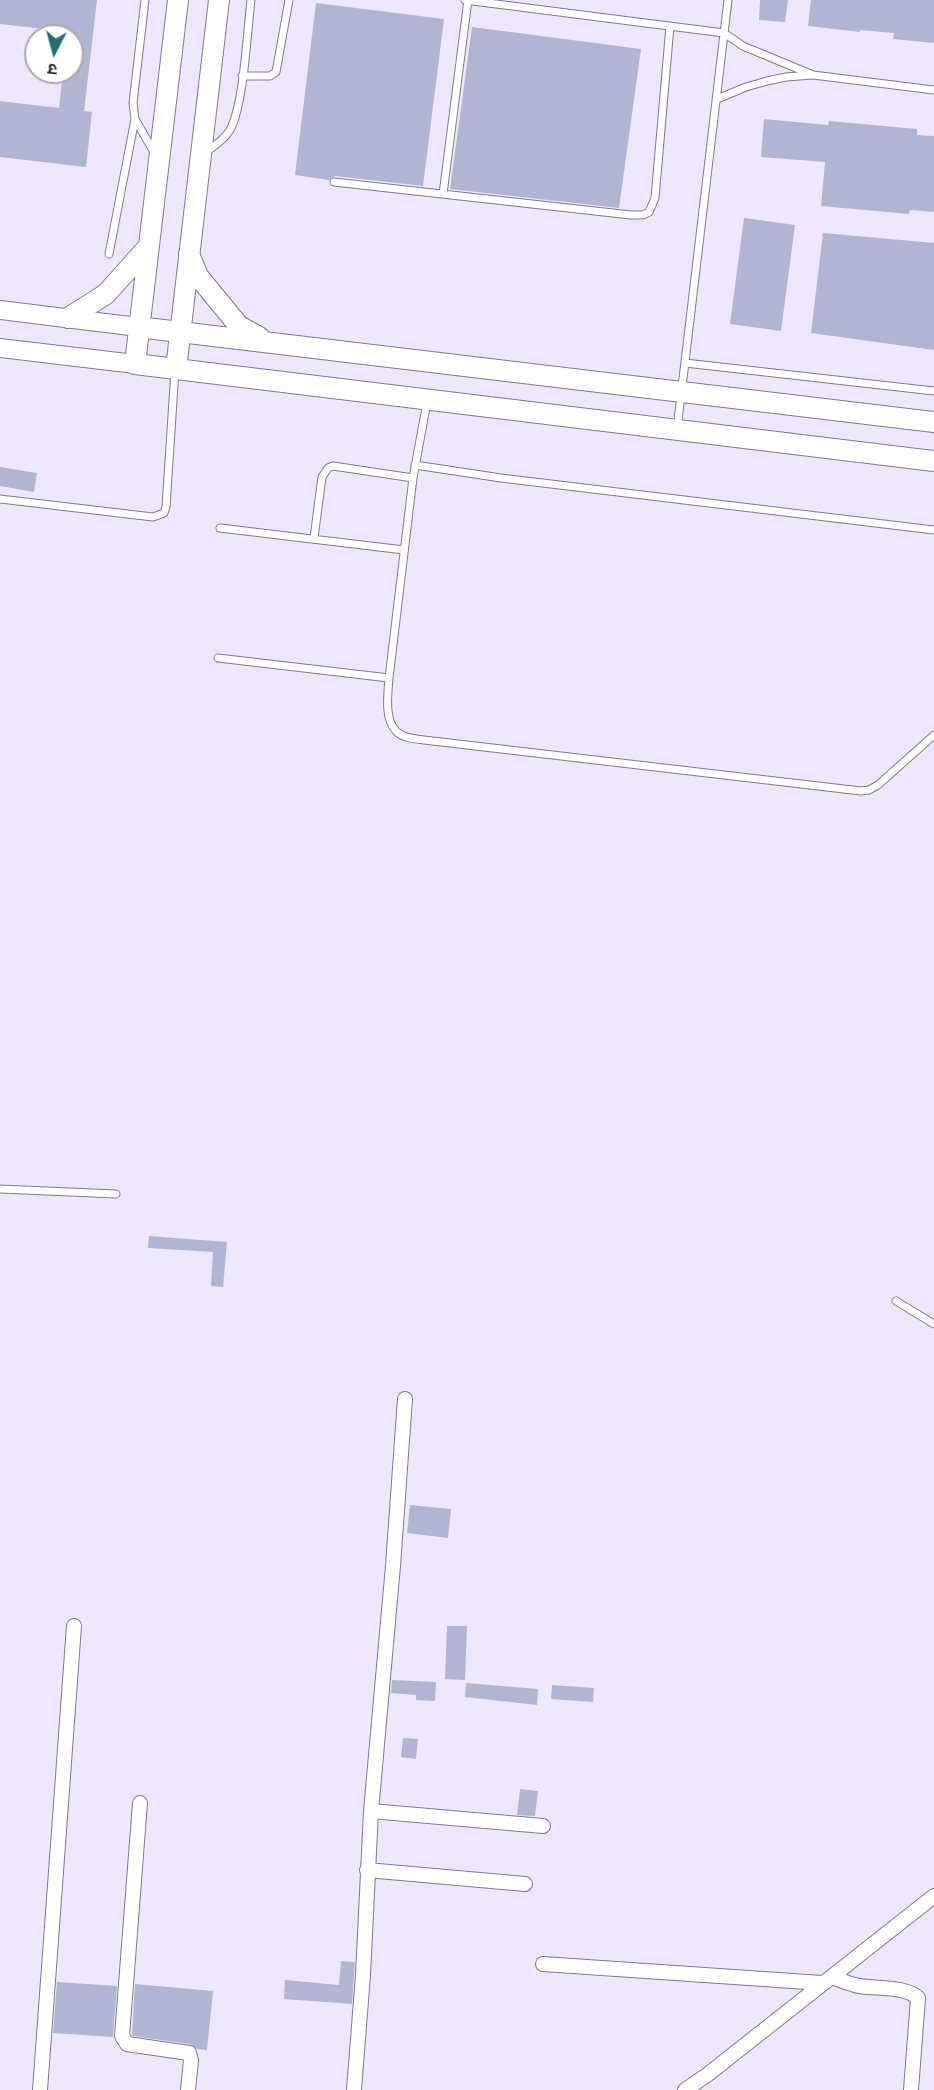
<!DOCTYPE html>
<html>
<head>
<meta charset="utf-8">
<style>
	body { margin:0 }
	#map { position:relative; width:934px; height:2090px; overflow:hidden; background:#eee7fe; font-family:Commissioner,"Noto Sans Devanagari",sans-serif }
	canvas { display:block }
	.north { position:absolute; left:24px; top:24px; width:60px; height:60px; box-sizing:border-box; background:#fff; border:2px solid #aaa8ad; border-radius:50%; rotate:186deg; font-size:16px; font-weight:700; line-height:24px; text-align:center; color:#2a2631 }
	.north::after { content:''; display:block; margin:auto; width:21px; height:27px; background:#236e74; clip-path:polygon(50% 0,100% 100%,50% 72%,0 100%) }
</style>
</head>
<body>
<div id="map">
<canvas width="934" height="2090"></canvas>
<div class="north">उ</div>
</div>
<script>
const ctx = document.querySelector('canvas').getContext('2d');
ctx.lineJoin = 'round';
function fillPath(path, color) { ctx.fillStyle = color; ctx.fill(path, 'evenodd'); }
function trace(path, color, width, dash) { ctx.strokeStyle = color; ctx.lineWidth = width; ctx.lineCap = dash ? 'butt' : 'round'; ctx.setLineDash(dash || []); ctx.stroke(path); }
fillPath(new Path2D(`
	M0,0h97l-13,111 8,1 -6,55 -86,-10v-56l59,7 4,-36h9v-40l-72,-8z
	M760,0h28l-3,22 -26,-2z
	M811,0h123v43l-41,-4 1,-6 -34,-3v2l-52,-6z
	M316,3l128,16 -21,167 -88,-10 -6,4 -34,-5z
	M472,27l169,22 -22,159 -169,-19z
	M764,119l64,6 1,-4 88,8v6l17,1v76l-24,-2 -1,4 -88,-8 4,-44 -64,-5z
	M744,218l51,7 -14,106 -51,-7z
	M823,233l111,10v107l-123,-17z
	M0,467l37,6 -3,19 -34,-6z
	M149,1236l78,6 -4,45 -12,-1 2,-34 -65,-4z
	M410,1505l41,4 -3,29 -41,-5z
	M447,1626h20l-2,54 -20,-1z
	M392,1680l44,2 -1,19 -19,-1v-5l-25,-2z
	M466,1683l72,6 -1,16 -72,-8z
	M552,1685l42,3 -1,14 -42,-3z
	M403,1738l15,1 -2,20 -15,-2z
	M520,1789l18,2 -3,25 -18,-1z
	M341,1961l14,1 -3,42 -68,-5 1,-19 54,5z
	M57,1982l60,4 -4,51 -60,-4z
	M135,1984l78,7 -6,59 -10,-1 -7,-5 -58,-8z`), '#b1b5d1');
const service = new Path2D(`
	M145,0l-12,103 2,16 20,35
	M465,0l259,33 19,13 70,29
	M242,76h28l6,-4 13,-72
	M717,99l29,-12 21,-6 19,-4 27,-2 121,15
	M206,152c8,-6 18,-12 24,-22 14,-26 17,-98 21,-130
	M334,182l297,33h12l6,-3 6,-14 15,-172
	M443,194l25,-194
	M109,254l26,-135
	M685,363l249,28
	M427,402l-14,76 -24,200c-1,15 -5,41 7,53 6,7 19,8 28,9l437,51 8,-1 9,-5 56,-50
	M677,429l51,-429
	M415,465l86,13 433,52
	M0,499l153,18 11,-4 2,-6 9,-137
	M220,528l184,22
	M314,538l8,-61 6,-9 5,-2 80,12
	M218,658l171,20
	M0,1189l116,5
	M896,1301l38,23`);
const minor = new Path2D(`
	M140,1803l-18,233 5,8 62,9 2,7 -3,30
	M371,1811l172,15
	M367,1870l158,14
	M543,1964l279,19
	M832,1977c9,3 19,8 28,9 17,3 45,0 58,12l-7,92
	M40,2090l34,-464
	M354,2090l9,-115 8,-164 22,-245 12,-167
	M685,2090l22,-15 227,-179`);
const tertiary = new Path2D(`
	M0,310l138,17
	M0,348l135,16`);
const secondary = new Path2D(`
	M178,0l-43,364 799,97
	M189,254l9,22 41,50 20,11
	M68,318l38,-24 42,-47
	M138,327l796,95
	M176,369l43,-369`);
trace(service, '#817993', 9);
trace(minor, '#817993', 16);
trace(tertiary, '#817993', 20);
trace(secondary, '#817993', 22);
trace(service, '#fff', 7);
trace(minor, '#fff', 14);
trace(tertiary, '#fff', 18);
trace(secondary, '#fff', 20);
</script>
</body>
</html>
